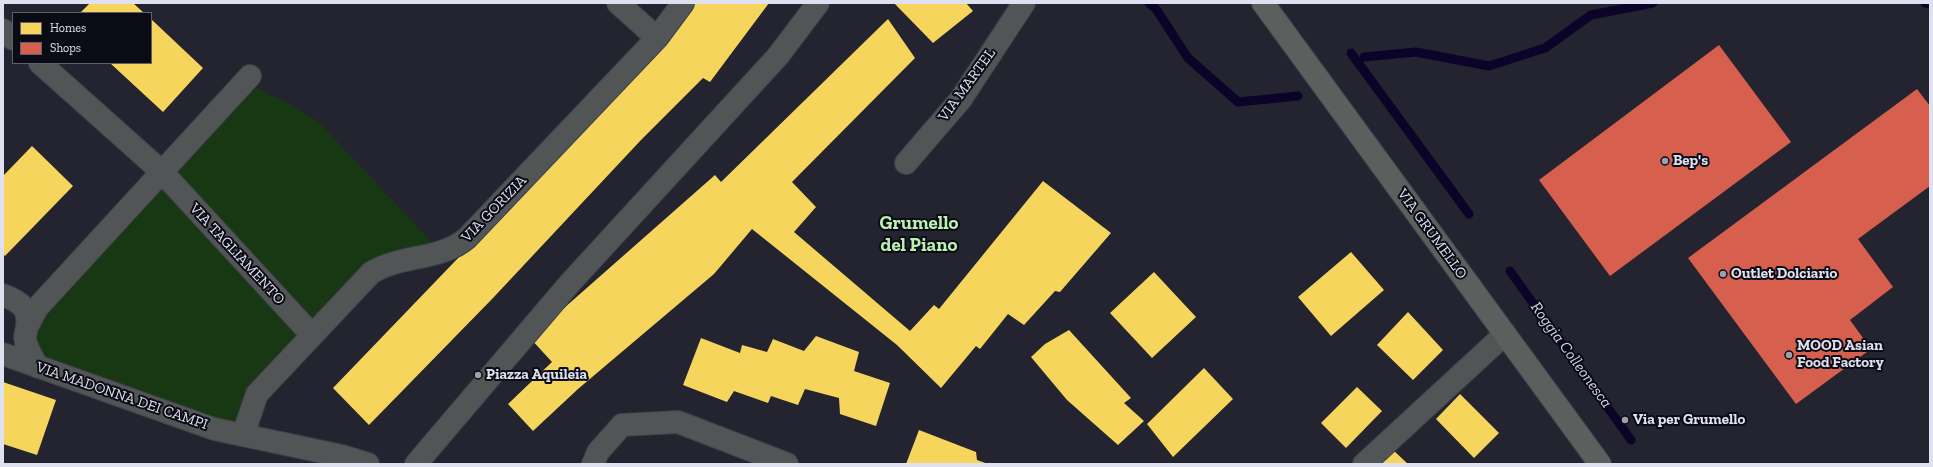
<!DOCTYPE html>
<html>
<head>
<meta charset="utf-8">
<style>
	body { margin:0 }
	#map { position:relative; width:1933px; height:467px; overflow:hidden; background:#242430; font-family:"Zilla Slab",serif }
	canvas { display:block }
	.frame { position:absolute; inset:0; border:4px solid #e0e1f0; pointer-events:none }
	.legend { position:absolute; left:12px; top:12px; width:140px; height:52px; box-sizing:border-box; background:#0a0b14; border:1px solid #60616c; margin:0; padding:5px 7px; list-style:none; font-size:12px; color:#e0e1f0 }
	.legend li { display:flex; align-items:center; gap:8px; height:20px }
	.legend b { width:20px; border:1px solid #60616c }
</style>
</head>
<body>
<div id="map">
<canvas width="1933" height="467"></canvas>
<div class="frame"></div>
<ul class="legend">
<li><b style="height:11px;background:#f6d55c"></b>Homes</li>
<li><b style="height:11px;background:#d6604d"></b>Shops</li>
</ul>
</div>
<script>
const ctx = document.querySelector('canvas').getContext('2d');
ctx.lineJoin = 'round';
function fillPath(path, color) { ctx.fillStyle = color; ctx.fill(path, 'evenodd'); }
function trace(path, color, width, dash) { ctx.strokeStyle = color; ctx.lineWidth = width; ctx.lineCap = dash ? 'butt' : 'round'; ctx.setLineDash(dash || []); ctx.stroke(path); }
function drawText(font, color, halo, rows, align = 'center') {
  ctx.font = font + ' "Zilla Slab",serif'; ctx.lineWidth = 4; ctx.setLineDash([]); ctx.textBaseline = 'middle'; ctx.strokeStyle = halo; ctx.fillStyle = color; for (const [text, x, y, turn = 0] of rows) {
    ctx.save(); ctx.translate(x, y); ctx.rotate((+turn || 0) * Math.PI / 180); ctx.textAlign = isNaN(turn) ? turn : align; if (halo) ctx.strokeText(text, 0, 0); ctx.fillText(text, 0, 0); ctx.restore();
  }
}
fillPath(new Path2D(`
	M240,80l50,24 30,19 121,129 -44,9 -100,91 -54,83 -205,-68 -10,-42z`), '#173812');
fillPath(new Path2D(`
	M90,3h43l11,10h-64z
	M694,3h75l-59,79 -7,-4 -62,62 -148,158 -124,127 -36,-37 333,-346z
	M894,3h72l7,8 -40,32z
	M151,19l52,49 -40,44 -53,-49h41z
	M888,19l27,39 -123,124 24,25 -22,25 116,99 24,-26 5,4 104,-128 68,52 -51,59 -5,-1 -31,34 -16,-11 -28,35 -4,-3 -35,42 -44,-43 -145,-116 -38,45 -136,115 -45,42 -25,-27 44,-42 -22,-24 185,-163 6,7z
	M32,146l41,40 -68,70 -2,-2v-78z
	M1351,252l33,38 -53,46 -33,-39z
	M1154,272l42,45 -44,41 -42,-45z
	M1408,312l35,38 -30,30 -36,-35z
	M1069,330l62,68 -7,5 20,18 -26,24 -51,-45 -36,-43 14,-13z
	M816,336l43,16 -5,19 36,12 -14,43 -36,-12 -1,-16 -34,-9 -7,16 -27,-9 -3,7 -34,-12 -7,11 -44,-17 18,-47 39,15 2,-8 25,7 6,-13 31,12z
	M1204,368l29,31 -60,58 -26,-33z
	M3,382l53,18 -19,55 -34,-11z
	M1357,387l25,24 -36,37 -25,-25z
	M1460,394l39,39 -25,25 -38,-39z
	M919,430l57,22 1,8 11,4h-82z
	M1393,450l15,14h-29z`), '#f6d55c');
fillPath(new Path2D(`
	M1719,45l72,97 -181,134 -71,-96z
	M1917,89l13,17v80l-72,53 35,48 -43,33 21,29 -75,55 -108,-146z`), '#d6604d');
trace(new Path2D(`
	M1149,3l7,6 32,49 50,44 60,-6
	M1925,3l5,1
	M1351,53l118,161
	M1364,57l52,-5 73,14 56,-18 46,-33 62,-12
	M1510,271l121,169`), '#0b0428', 9);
const minor = new Path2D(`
	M618,3l39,35
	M3,30l10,9
	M40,63l122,109 150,163
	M906,163l55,-64 63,-96
	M3,295c15,6 27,12 24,31 0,4 -2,8 -2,12 1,11 8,20 13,29
	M28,325l9,-17 213,-232
	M3,354l211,75 128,27 26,8
	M243,435l14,-41 114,-121c31,-19 69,-12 96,-35l190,-200 26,-35
	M416,464l154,-181 208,-227 40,-53
	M593,464l5,-12 24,-27 56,-3 109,42
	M1364,464l141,-130`);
const major = new Path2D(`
	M1263,3l337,461`);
trace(minor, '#3f3f4a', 24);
trace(major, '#3f3f4a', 24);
trace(minor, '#525555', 22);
trace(major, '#5b5f5d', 22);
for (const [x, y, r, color] of [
	[1665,161,4,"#9e9fad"],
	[1723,274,4,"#9e9fad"],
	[1789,355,4,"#9e9fad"],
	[478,375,4,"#9e9fad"],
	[1625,420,4,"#9e9fad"]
]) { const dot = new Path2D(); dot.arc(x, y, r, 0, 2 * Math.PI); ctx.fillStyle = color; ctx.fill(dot); trace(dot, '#0a0b14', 1.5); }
drawText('15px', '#e0e1f0', '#0a0b14', [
	["VIA MARTEL",967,85,-54],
	["VIA GORIZIA",494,209,-46],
	["VIA GRUMELLO",1432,234,54],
	["VIA TAGLIAMENTO",237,254,47],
	["VIA MADONNA DEI CAMPI",122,396,19]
]);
drawText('bold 15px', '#e0e1f0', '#0a0b14', [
	["Bep's",1673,161],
	["Outlet Dolciario",1731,274],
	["MOOD Asian",1797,346],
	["Food Factory",1797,363],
	["Piazza Aquileia",486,375],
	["Via per Grumello",1633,420]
], 'left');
drawText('italic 16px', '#d2d4eb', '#0a0b14', [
	["Roggia Colleonesca",1571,355,54]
]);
drawText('bold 19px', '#bbf0b1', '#0a0b14', [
	["Grumello",919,224],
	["del Piano",919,246]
]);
</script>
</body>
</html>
